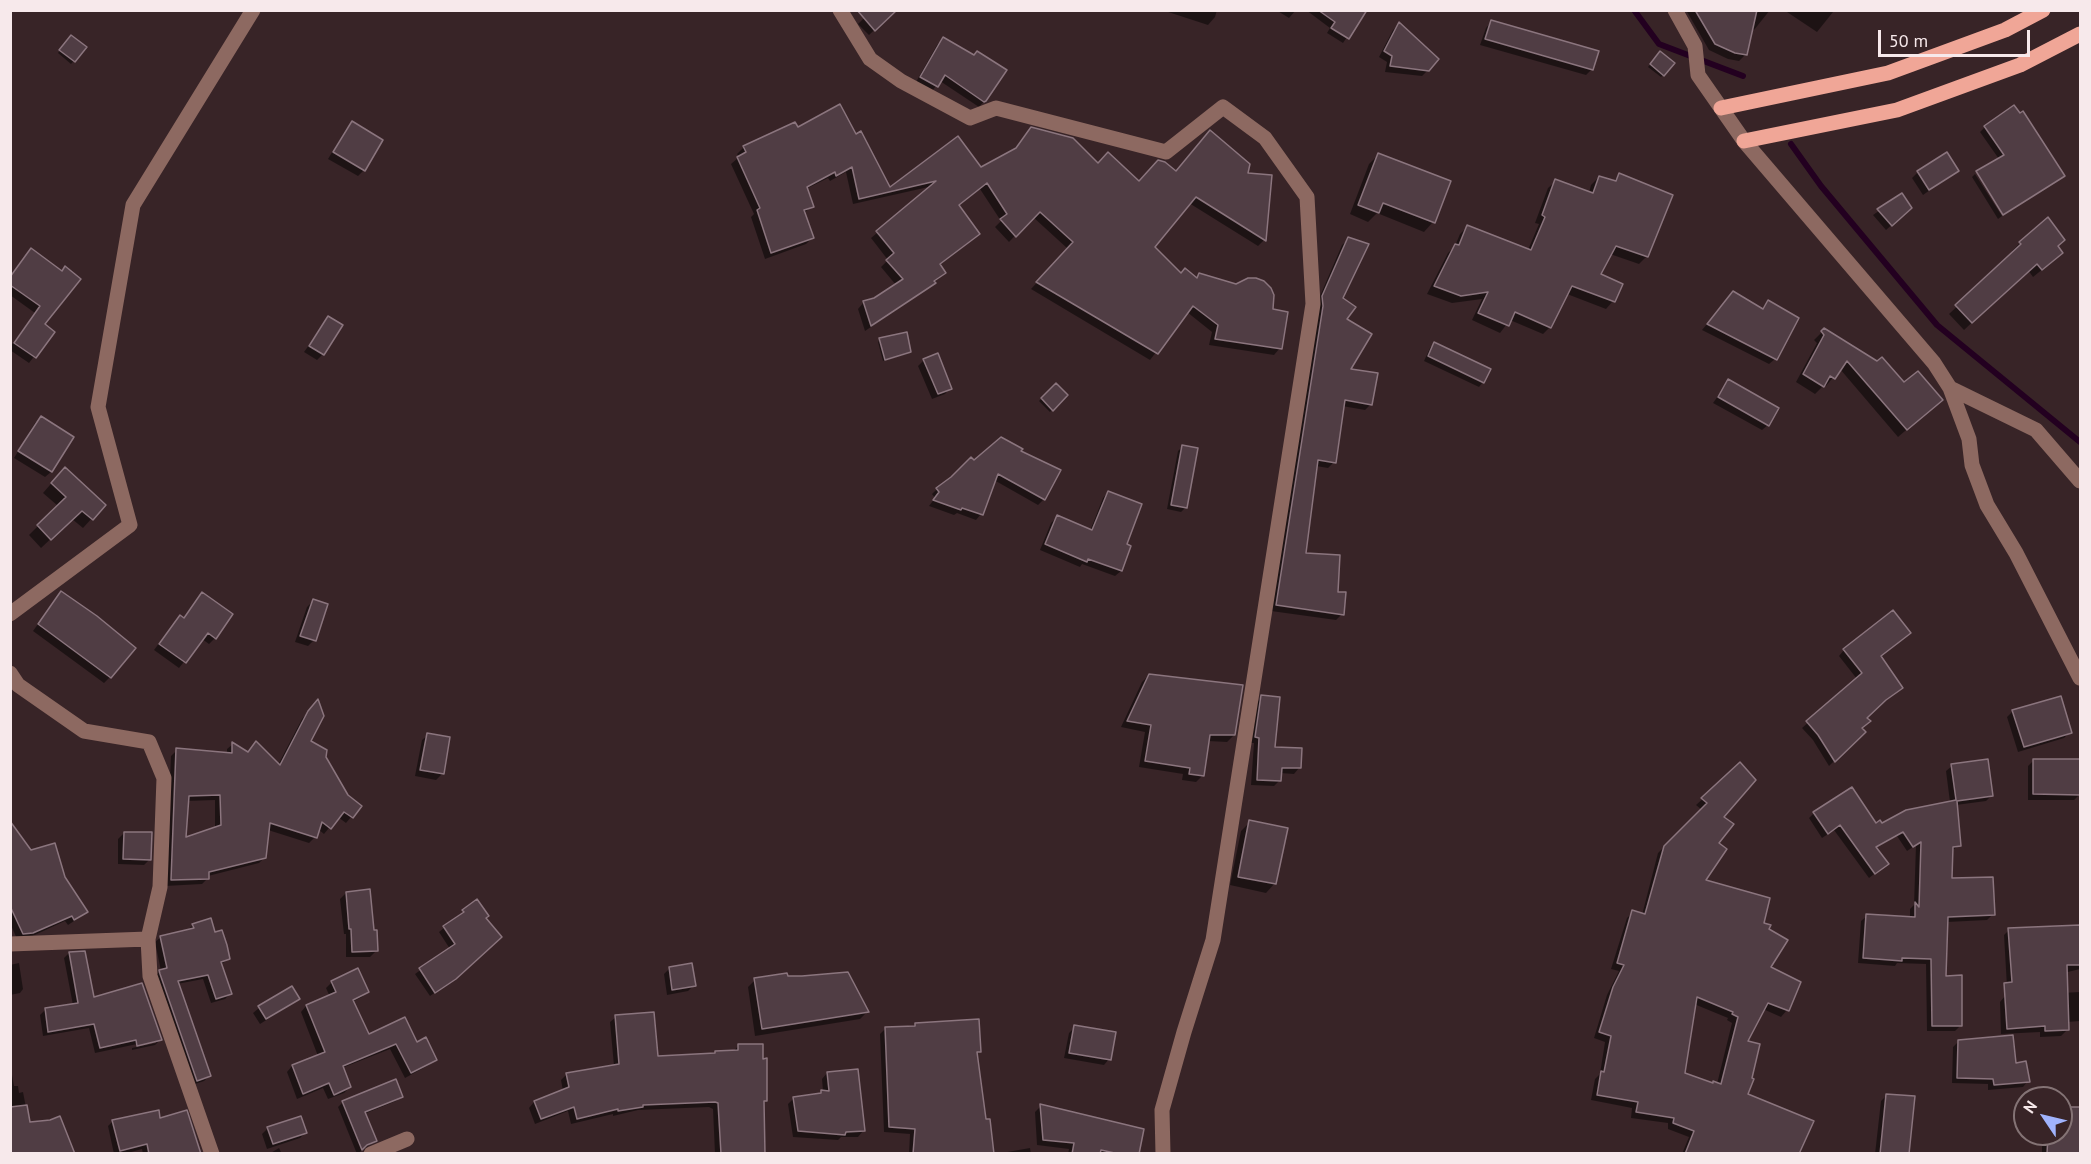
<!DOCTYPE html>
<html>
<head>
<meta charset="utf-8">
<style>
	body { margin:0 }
	#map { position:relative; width:2091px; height:1164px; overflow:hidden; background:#382427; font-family:"PT Sans",sans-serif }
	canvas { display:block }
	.frame { position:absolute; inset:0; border:12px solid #f7e9eb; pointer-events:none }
	.north { position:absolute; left:2013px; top:1086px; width:60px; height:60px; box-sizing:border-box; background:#382427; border:2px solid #847375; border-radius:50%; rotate:305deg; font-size:16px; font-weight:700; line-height:24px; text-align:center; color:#f7e9eb }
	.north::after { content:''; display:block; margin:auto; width:21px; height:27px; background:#a0b3fd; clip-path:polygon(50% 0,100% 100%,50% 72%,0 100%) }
	.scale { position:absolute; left:1878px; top:30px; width:152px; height:27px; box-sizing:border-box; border:3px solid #f7e9eb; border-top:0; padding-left:8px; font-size:18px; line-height:21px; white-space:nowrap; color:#f7e9eb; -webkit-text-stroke:4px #382427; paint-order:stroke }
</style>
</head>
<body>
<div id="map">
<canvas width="2091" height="1164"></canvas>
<div class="frame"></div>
<div class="north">N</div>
<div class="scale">50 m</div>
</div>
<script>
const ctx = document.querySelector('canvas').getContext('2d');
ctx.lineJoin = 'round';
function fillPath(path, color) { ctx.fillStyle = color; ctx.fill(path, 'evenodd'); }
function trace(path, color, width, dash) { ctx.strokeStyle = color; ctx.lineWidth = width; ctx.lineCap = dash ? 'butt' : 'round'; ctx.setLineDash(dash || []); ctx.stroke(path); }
fillPath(new Path2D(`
	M872,10l19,4 -22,21 -11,-11z
	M1162,10h55l-2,7 -7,8z
	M1276,10h20l-7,8z
	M1306,10h59l-22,33 -16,-10 3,-5z
	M1686,10h84l-16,20 -3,-2 -5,26 -7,7 -11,-2 -19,-9z
	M1784,10h47l2,2 -16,20z
	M1491,22l101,47 -6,6 -106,-30 6,-17z
	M1399,24l29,46 -6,6 -37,-4 2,-10 -8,-5 14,-27z
	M69,39l16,9 -14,16 -13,-11z
	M943,39l42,61 -6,7 -39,-26 -8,10 -16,-9 21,-37z
	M1658,56l5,19 -2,2 -13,-10z
	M352,123l12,47 -6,6 -30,-17 18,-30z
	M794,124l3,5 58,7 35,53 91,-20 32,-18 12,-16 114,48 36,-11 95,4 -6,64 -6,6 -69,-43 -36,44 28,27 14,5 4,-4 72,35 9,38 -6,7 -65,-10 3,-13 -25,-20 -37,48 -119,-71 37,-40 -35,-32 -24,25 -14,-15 6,-6 -21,-32 -23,17 21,28 -39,31 5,8 -17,16 -62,42 -7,-22 6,-7 11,-3 21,-14 -15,-18 7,-7 -17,-22 62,-52 -80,18 -7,-32 -16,9 -2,-3 -22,11 6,17 -9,8 9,24 -6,6 -41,15 -14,-42 3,-3 -23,-50 8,-7 -2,-3 7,-7z
	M1985,127l74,52 -55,36 -26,-43 21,-13 -19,-27z
	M1378,155l71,27 -16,40 -9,10 -47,-19 -9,9 -18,-8 19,-50z
	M1957,171l-34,24 -11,-17 6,-6z
	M1975,174l27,42 -4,3 -26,-42z
	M1620,175l27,81 -8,8 -29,-10 -11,20 14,27 -7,8 -39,-15 -17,33 -7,7 -33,-14 -10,13 -28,-13 10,-21 -30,4 -25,-9 21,-41 7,-7 5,-12 7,-7 61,23 11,-26 -4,-1 13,-35 8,-7 33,12 2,-8 8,-8 14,5z
	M1902,195l3,18 -19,17 -13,-15z
	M2047,219l10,28 -3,13 -21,17 -5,-7 -64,60 -15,-16 65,-61 -2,-2 8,-8z
	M1349,239l-8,59 7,72 23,34 -6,6 -23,-4 -8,56 -6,6 -12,-2 -12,89 33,38 5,21 -6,6 -65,-9 46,-308 25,-58z
	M31,250l31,22 -19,53 10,7 -24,31 -19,-13v-3l25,-34 -25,-18v-19z
	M1728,299l33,11 7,-8 7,57 -6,5 -67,-34z
	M329,318l-6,36 -6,6 -13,-8z
	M1824,330l80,54 29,23 -35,30 -58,-68 -14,17 -2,-1 -9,9 -19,-12 21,-39 -3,-3z
	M880,340l30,12 -3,2 -24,7 -5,-19z
	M1434,344l49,38 -4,5 -55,-26 6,-13z
	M924,360l26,28 -5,6 -13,5 -14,-33z
	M1729,381l39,44 -6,5 -49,-27z
	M1056,385l10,10 -16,17 -11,-11z
	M41,418l31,19 -21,35 -6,5 -31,-19 21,-35z
	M1001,439l43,60 -6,6 -44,-25 -13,34 -5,6 -19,-7 -3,2 -25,-9 6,-8 -3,-4 5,-5z
	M1183,446l3,61 -5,5 -14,-3 11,-58z
	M56,478l48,27 -21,23 -11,-9 -31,29 -12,-13 29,-29 -15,-13z
	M1108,492l17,53 -4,26 -6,5 -33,-12 -2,3 -40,-17 11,-27 6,-6 33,14 13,-33z
	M202,594l29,20 -16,24 -6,6 -7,-5 -23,29 -25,-18 21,-28 8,-3z
	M56,599l54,78 -6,6 -71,-52z
	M313,601l1,39 -6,6 -13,-4 12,-35z
	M1844,650l35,7 22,31 -36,30 -5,11 4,3 -35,34 -16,-26 -11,-12 55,-49 -18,-23z
	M1149,675l85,60 -7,7 -19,-1 -5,34 -7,7 -14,-2 1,-6 -44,-7 6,-35 -24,-5 21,-45z
	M1262,697l12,51 25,20 -5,6 -14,-1v7l-6,6 -23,-1 3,-42h-4l6,-40z
	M312,707l-3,34 15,16 23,39 13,10 -9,11 -5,6 -8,-6 -14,17 -6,-5 -3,8 -6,6 -41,-13 -3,27 -6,6 -51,13v2l-6,6 -37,2 6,-130 6,-6 50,4v-5l6,-5 14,9 9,-10 22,22 24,-46zM215,800v28l-30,11 2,-38z
	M2013,711l57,21 -6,6 -46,14 -11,-35z
	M428,735l14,39 -6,6 -21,-4 7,-36z
	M2034,760h46v34l-6,6h-46v-34z
	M1740,765l-18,52 -5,26 -14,38 59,43 7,44 30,15 -12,27 -6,7 -18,-8 -17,33v53l67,27 -13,32h-118l7,-17 -21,-8v-6l-37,-5 1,-10 -41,-8 4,-21 5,-5 5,-32 -11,-4 13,-43 12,-24 -8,-2 16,-51 6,-6 9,3 16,-62 44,-43 -6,-5zM1694,1004l34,14 -1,2 5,3 -15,61 -34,-10z
	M1952,766l40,29 -6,6 -30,4 4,40 -9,6v29l42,34 -6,6 -40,2 -2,55 16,48 -6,6h-28l-1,-67 -29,-1 -2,3 -37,-3 3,-42 6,-5 43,2v-9l4,-4 2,-60 -9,6 -10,-15 -22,12 12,16 -18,14 -35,-48 -12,8 -13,-20 5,-5 68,12 68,-23 -4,-31z
	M1250,822l25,61 -9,10 -36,-8 11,-54z
	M10,823l20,29 34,26 22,34 -6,5 -12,8 -3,-4 -39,18h-9l-7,-16z
	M124,833l26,26 -6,6 -26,-1v-25z
	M346,893l30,58 -6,6h-24v-23h-2l-4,-35z
	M477,901l-28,82 -19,13 -15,-22 35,-25 -11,-17z
	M193,925l21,9 15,25 -9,6 10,29 -5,5 -14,4 -8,-24 -26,5 32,92 -5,5 -12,4 -37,-109 6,-5 -6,-29 6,-5 26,-6z
	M2080,927v42l-73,18 -3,-52 5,-5z
	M69,953l24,46 67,41 -5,5 -23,5v-2l24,-5v-3l-61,13 -6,-25 -46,8 -3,-21 5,-5 28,-5 -9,-47z
	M19,963l4,26 -3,4 -10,2v-30z
	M670,968l24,17 -6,6 -21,4 -3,-21z
	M755,980l112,32 -7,7 -105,17 -7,-49z
	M332,982l35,9 -5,6 -10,5 16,34 48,8 19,16 -6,5 -24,13 -15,-29 -48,19 8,19 -6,6 -16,6 -5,-11 -26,11 -10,-27 5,-6 26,-10 -17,-44 5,-6 24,-9 -4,-9z
	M2080,992v29l-13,1v8l-6,6 -21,1v-5l-39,2 -1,-32 5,-6z
	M298,998l-6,6 -32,20 -7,-11 6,-5z
	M616,1017l41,41 76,-6 5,-6 28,54 -4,4 2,49 43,-1 2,2h-94l-2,-45 -4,-2 -71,3 -25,6v-2l-42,10 -3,-13 -33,13 -6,-16 5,-6 29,-11 -2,-11 5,-5 48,-9 -4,-44z
	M915,1024l64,28 -3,3 8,66 8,33h-83l1,-20 -26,-2 -4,-98 5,-5 27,-1z
	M1075,1027l34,32 -5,6 -40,-7 5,-25z
	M1959,1041l55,24 14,16 -5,6 -35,3v-6l-36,-1 1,-36z
	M827,1073l36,58 -5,6h-17l-3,3 -45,-3 -5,-33 6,-6 25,-3 4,-4 -1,-12z
	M12,1075l2,11h4l1,7 4,-1 6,31 -19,31z
	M1887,1095l20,57 10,2h-42l6,-53z
	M401,1096l-5,5 -32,13 11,27 -18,13 -19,-47 5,-5z
	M1041,1106l96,48h-69l1,-5 -32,-4 -2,-33z
	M2061,1109h19v45h-38v-20h19z
	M159,1120l40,34h-56l-1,-5 -18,5h-10l-6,-28 5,-5z
	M268,1128l37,5 -5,5 -33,11 -5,-15z
	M279,1148l3,6h-13z
	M1030,1148l1,6h-35z`), '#0007');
trace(new Path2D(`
	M1634,10l25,34 84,32
	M1791,144l30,42 116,139 143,117`), '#230020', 6);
const building = new Path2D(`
	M857,10h40l-22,21z
	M1318,10h49l-18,29 -18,-11 4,-6z
	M1695,10h62l-10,45 -12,-2 -20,-9z
	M1491,20l108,31 -6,19 -108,-31z
	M1399,22l40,37 -10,12 -39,-5 2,-10 -8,-5z
	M71,35l16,12 -12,15 -16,-12z
	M943,37l31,18 3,-4 30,19 -21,31 -2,1 -39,-27 -7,12 -18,-10z
	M1660,51l15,12 -11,13 -14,-12z
	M840,104l16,30 5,-3 29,56 68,-51 23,31 35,-19 15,-21 42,11 25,25 10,-11 31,29 19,-21 7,2 11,9 34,-41 40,34 -2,9 24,2 -6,66 -70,-44 -41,50 26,26 4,-5 12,10 2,-5 37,11 12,-6h8l8,3 7,7 3,7 -1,14 15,3 -6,37 -67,-10 3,-14 -25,-19 -35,48 -122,-72 37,-40 -33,-30 -24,25 -16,-18 7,-5 -20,-31 -28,22 21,29 -40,30 6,9 -12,8 2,2 -65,43 -8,-25 11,-3 29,-19 -17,-19 8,-7 -18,-22 60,-50 -77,18 -7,-32 -16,9 -1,-4 -28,15 7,20 -10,3 10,28 -43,15 -14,-43 3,-2 -23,-51 9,-5 -3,-6 52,-24 3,5z
	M2014,105l6,8 3,-2 42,65 -62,39 -27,-44 28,-16 -20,-29z
	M352,121l31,19 -18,31 -32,-19z
	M1947,152l12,19 -30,19 -12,-19z
	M1378,153l73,28 -16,42 -52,-20 -4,10 -21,-8z
	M1619,173l54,22 -25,62 -32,-11 -15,28 22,10 -8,18 -43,-16 -21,42 -36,-16 -6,14 -31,-13 10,-21 -27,4 -27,-10 21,-42 4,1 8,-20 64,25 14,-33 -3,-2 13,-36 38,14 6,-17 17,5z
	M1902,193l10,15 -20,18 -15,-17z
	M2048,217l17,23 -7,6 5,7 -21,17 -5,-6 -65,59 -17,-18 66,-61 -2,-2z
	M1348,237l21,7 -26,54 13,9 -9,12 25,15 -21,35 27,4 -6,32 -27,-5 -9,63 -18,-3 -12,93 34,2 -2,37h8l-2,23 -68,-10 47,-299 -1,-10z
	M31,248l31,23 3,-5 16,13 -36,45 10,8 -19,26 -22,-15 26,-37 -30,-21v-8z
	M1733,291l30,18 5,-9 31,18 -22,42 -70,-36z
	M328,316l15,9 -19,30 -15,-9z
	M1824,328l53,33 5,-4 22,25 14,-11 25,29 -36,30 -60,-69 -12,18 -5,-3 -6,11 -21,-13 21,-39 -3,-4z
	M907,332l4,20 -26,8 -6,-22z
	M1434,342l57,27 -7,14 -56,-27z
	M938,353l14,36 -14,5 -15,-35z
	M1728,379l51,29 -10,18 -51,-29z
	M1056,383l12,12 -15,16 -12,-13z
	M41,416l33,21 -22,35 -34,-21z
	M1001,437l22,12 -2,2 40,19 -16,30 -47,-26 -15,41 -21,-7 -1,2 -28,-10 6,-8 -3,-4 15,-11 20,-20 3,3z
	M1182,445l16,3 -11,60 -16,-3z
	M65,467l41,38 -13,15 -11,-9 -31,29 -14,-15 29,-28 -15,-14z
	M1108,491l34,13 -15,40 4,2 -9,25 -34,-12 -1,3 -42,-18 12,-29 35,15z
	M61,591l36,25 39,32 -25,30 -73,-54z
	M202,592l31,22 -17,25 -8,-6 -22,30 -27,-19 21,-29 4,3z
	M313,599l15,5 -12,37 -16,-5z
	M1893,610l18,23 -30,23 22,32 -17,12 -19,18 4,3 -9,7 4,4 -31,30 -17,-27 -12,-14 56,-48 -19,-24z
	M1149,674l94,11 -8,50h-25l-6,41 -15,-2 1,-6 -45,-7 6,-36 -24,-4z
	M1261,695l19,2 -5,50 27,1 -1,20h-19l-1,13 -24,-1 2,-42 -4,-1z
	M2061,696l11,37 -48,14 -12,-37z
	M318,699l6,17 -13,25 16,9 -1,7 22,38 14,11 -9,12 -9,-6 -13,17 -9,-7 -5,16 -47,-15 -4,35 -57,14v7l-38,1 5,-132 56,5v-11l16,10 8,-11 24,24 28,-54zM220,795l1,30 -35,12 3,-41z
	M427,733l23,4 -6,37 -24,-4z
	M1988,759l5,37 -36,5 4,45 -8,1 -1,31 41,-1 2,38 -47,2 -2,59 16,-1v51h-30l-1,-67 -29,-1v3l-39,-3 3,-44 49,3v-15l4,5 2,-65 -8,5 -10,-15 -27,15 13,17 -14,10 -35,-49 -12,9 -15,-22 39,-25 24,36 4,-3 2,3 24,-13 50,-10 -5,-36z
	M2033,759h47v36l-47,-1z
	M1740,762l16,18 -32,37 10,7 -15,19 8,6 -21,31 64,18 -6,25 7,2 -2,4 19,11 -17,27 30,15 -12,29 -21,-8 -20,38 12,3 -8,34 2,1 -6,15 66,27 -15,33h-114l9,-23 -21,-8 1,-5 -38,-6 2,-10 -41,-7 4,-24 3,1 7,-36 -12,-4 14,-45 11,-22 -7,-2 15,-53 13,4 19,-68 43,-43 -6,-5zM1697,997l36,15 -1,2 6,3 -17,67 -8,-3v2l-28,-10z
	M1249,820l39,8 -12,56 -38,-7z
	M10,821l21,29 24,-7 10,34 23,35 -14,8 -2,-4 -39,17 -10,1 -13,-28z
	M124,832h28l-1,28 -28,-1z
	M370,889l4,41h3l1,21 -26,1 -1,-23h-2l-3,-37z
	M477,899l12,17 -3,2 16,19 -46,42 -21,14 -16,-25 36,-24 -12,-18 21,-14 -2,-2z
	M211,918l4,14 7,-2 5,15 3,14 -9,3 11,32 -16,5 -8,-24 -30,6 33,95 -14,5 -37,-107 -1,-4 8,-2 -7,-32 34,-8 -2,-4z
	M2080,925v40h-13l2,65 -24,1v-5l-38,3 -3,-46 8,-1 -4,-54z
	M85,951l9,46 48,-14 20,57 -25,6 -1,-6 -36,8 -6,-24 -46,8 -3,-24 33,-5 -9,-51z
	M692,963l4,23 -24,4 -3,-23z
	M358,968l11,24 -16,8 16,34 36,-17 12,25 9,-5 11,23 -26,13 -15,-29 -53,22 8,21 -17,8 -5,-12 -26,11 -11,-29 33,-13 -19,-47 30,-13 -5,-11z
	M848,972l21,40 -107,17 -8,-51 33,-5 1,3h14z
	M292,986l8,13 -34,20 -8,-13z
	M654,1012l4,44 57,-3v-2l23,-1v-6h25v15l4,-1v43h-3l1,53h-44l-3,-51 -3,-1 -72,3v2l-25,4v-2l-41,10 -3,-12 -33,12 -7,-18 35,-14 -3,-14 53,-9 -4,-49z
	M979,1019l2,33h-4l9,67h4l4,35h-81l2,-25 -26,-2 -4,-100 30,-1v-3z
	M1074,1025l42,7 -5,28 -42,-7z
	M2013,1035l3,28 10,-2 4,21 -36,3 -1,-6 -36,-1 1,-38z
	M858,1069l7,62 -19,1 -1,3 -47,-4 -5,-34 28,-4v-3l8,1 -2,-19z
	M396,1079l7,18 -38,15 12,29 -10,4 -5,5 -20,-49z
	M1886,1094l29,2 -6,58h-29z
	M1040,1104l104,25 -5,25h-20l-18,-4 -1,4h-28l2,-11 -31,-3z
	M27,1105l3,17 20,-2 10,-4 15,38h-65v-47z
	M2061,1107h19v47h-33l1,-20h13z
	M159,1110l1,8 27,-8 14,44h-52l-2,-10 -27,7 -8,-31z
	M301,1116l6,17 -34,11 -6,-17z`);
fillPath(building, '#503d44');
trace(building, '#8b757e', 1.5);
trace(new Path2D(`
	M840,10l30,49 31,22 69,37 26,-10 170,44 57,-45 42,31 42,59 6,107 -100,636 -29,92 -22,78 1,44
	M1675,10l20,36 3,29 46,66 190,222 16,25 19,51 3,26 15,40 29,48 64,125
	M1950,388l86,42 44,51
	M10,614l120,-89 -32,-118 35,-202 120,-195
	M10,673l8,12 66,46 65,11 15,36 -4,109 -12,52 2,37 62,178
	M10,944l138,-5
	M371,1154l36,-15`), '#8d6961', 15);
trace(new Path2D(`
	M1721,108l167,-35 117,-43 38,-20
	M1744,141l153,-31 123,-45 60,-31`), '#f0a697', 15);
</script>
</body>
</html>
